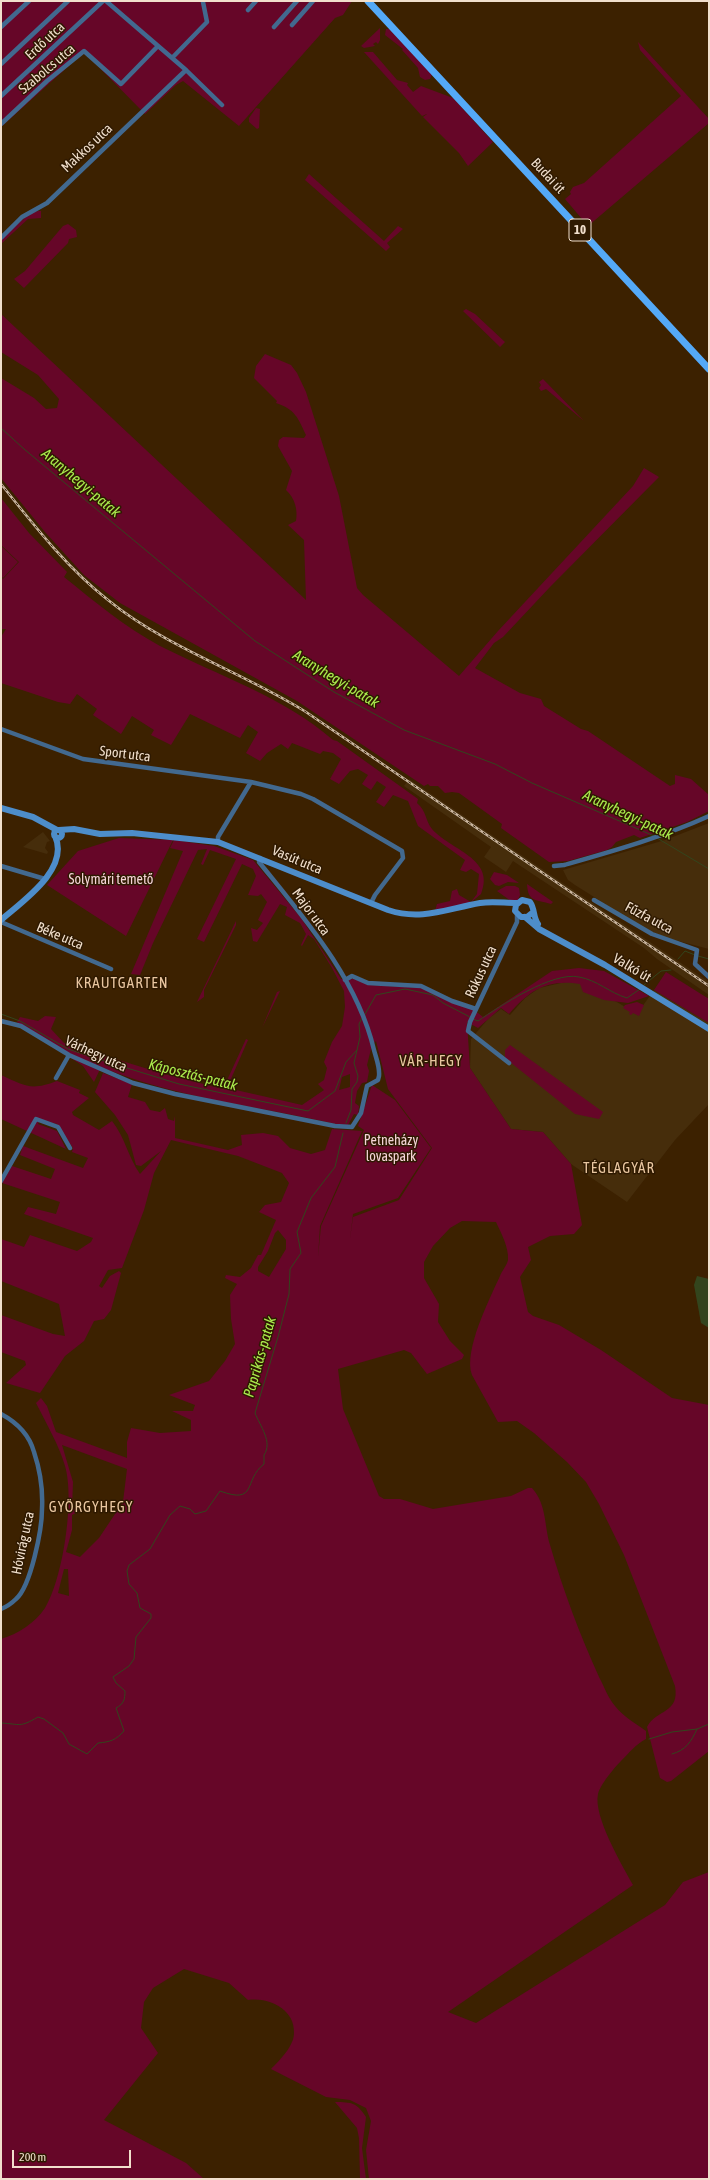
<!DOCTYPE html>
<html>
<head>
<meta charset="utf-8">
<style>
	body { margin:0 }
	#map { position:relative; width:710px; height:2180px; overflow:hidden; background:#3c2100; font-family:"Asap Condensed",sans-serif }
	canvas { display:block }
	.frame { position:absolute; inset:0; border:2px solid #f1dfcc; pointer-events:none }
	.scale { position:absolute; left:12px; top:2150px; width:119px; height:18px; box-sizing:border-box; border:2px solid #f1dfcc; border-top:0; padding-left:5px; font-size:12px; line-height:14px; white-space:nowrap; color:#f1dfcc; -webkit-text-stroke:3px #2e1900; paint-order:stroke }
</style>
</head>
<body>
<div id="map">
<canvas width="710" height="2180"></canvas>
<div class="frame"></div>
<div class="scale">200 m</div>
</div>
<script>
const ctx = document.querySelector('canvas').getContext('2d');
ctx.lineJoin = 'round';
function fillPath(path, color) { ctx.fillStyle = color; ctx.fill(path, 'evenodd'); }
function trace(path, color, width, dash) { ctx.strokeStyle = color; ctx.lineWidth = width; ctx.lineCap = dash ? 'butt' : 'round'; ctx.setLineDash(dash || []); ctx.stroke(path); }
function drawText(font, color, halo, rows, align = 'center') {
  ctx.font = font + ' "Asap Condensed",sans-serif'; ctx.lineWidth = 3; ctx.setLineDash([]); ctx.textBaseline = 'middle'; ctx.strokeStyle = halo; ctx.fillStyle = color; for (const [text, x, y, turn = 0] of rows) {
    ctx.save(); ctx.translate(x, y); ctx.rotate((+turn || 0) * Math.PI / 180); ctx.textAlign = isNaN(turn) ? turn : align; if (halo) ctx.strokeText(text, 0, 0); ctx.fillText(text, 0, 0); ctx.restore();
  }
}
fillPath(new Path2D(`
	M409,779l300,203v13l-52,-36 -13,-11 -131,-87 -7,11 -22,-15 7,-10 -87,-61z
	M709,823v126l-46,-12 -26,-13 -62,-39 -7,-5 -5,-10 102,-30z
	M43,832l7,9 -3,1 -2,6 3,4 -1,2 -24,-7z
	M578,979l59,35 17,-24 55,33v81l-34,36 -48,62 -56,-38 -28,-32 -32,-3 -41,-61 1,-29 17,-20 13,-10 9,6 15,-17 14,-10z`), '#462d0b');
fillPath(new Path2D(`
	M1,1h351l-9,14 -8,3 -96,108 -56,-45 -7,4 -31,29 -59,-60h-4l-81,73z
	M380,28v12l-2,4 -2,-2 -3,2 2,2 -11,2 -3,-2z
	M386,29h3l43,45 -2,5 -5,1 -5,-3 -2,-9 -16,-18 1,-1 -18,-14z
	M638,42l71,77v4l-121,103 -23,-27 6,-5 -1,-2 3,-5 11,-4 97,-87 -41,-46z
	M364,52h9l24,28 11,3 -1,2 6,7 8,-6 32,12 40,44 -25,24 -9,-13 -36,-36 4,-3 -5,2z
	M256,108l4,1 -1,19 -2,1 -8,-7v-4z
	M309,174l75,67 14,-15 5,3 -16,14 3,4 -4,4 -81,-71z
	M38,211h3v7l-13,1 -27,25v-5l29,-26z
	M68,224l8,6 1,7 -8,2 -1,4 -44,45 -10,-9 11,-8 38,-45z
	M466,309l9,5 30,28 -5,5 -37,-36z
	M1,314l305,286 -2,-60 -16,-15 8,-4c2,-11 -1,-23 -10,-31l6,-19 -14,-25 1,-6 4,-3 21,1 2,-3c-8,-17 -11,-26 -30,-32l1,-2 -23,-23 2,-12 9,-12 26,11 6,8 9,19 33,104 18,92 6,7 96,81 39,-45 135,-145 11,-18 15,9 -109,110 -47,50 -9,6 -19,25 45,25 21,6 3,7 37,23 7,2 82,55 5,-2v-9l16,4 18,16v16l-22,11 -47,16 -6,-3 -18,7 -4,5 -5,3 -39,11 -19,1 -48,-34 1,-4 -43,-31 -7,-1 -7,1 -7,-7h-8l-2,-2 -4,2 -127,-85 -177,-98 -36,-28 -39,-43 -44,-54v-100l33,20 12,11 11,-1 2,-9 -21,-24 -37,-23z
	M543,379l41,42 -38,-32 -5,2 -2,-3 2,-3 -2,-3z
	M1,498l28,35 38,39 -3,5c31,25 61,50 96,69 57,29 124,51 173,94l4,1 81,58 -1,4c10,9 8,17 15,26 18,21 64,29 49,65l-11,9 -35,8 2,-7 13,-3 2,-10 5,-2 2,6 12,7 6,-8 2,-20 -8,-5 -5,3 -6,-2 5,-10 -47,-34 -10,-25 -15,-6 -9,12 -8,-5 10,-15 -9,-6 -6,9 -9,-6 6,-9 -10,-6 -8,2 -11,13 -9,-5 11,-20 -8,-6 -10,-2 -3,3 -28,-11 -4,6 -7,-5 -14,9 -7,8 -14,-8 12,-21 -10,-7 -8,13 -50,-24 -19,31 -20,-10 3,-5 -22,-14 -11,18 -28,-19 4,-6 -20,-15 -7,10 -12,-2 -57,-19v-46l5,-8h-5v-52l2,2 16,-17 -18,-17z
	M1,546l17,16 -15,16 -2,-2z
	M119,838l54,2 -47,96 -79,-51 31,-34z
	M174,840l40,6 39,14 48,58 40,61h13l16,6 51,3 52,21 10,8 69,-46 27,-3 25,3 45,25 -21,7 -24,-3 -21,-8 -3,-8c-33,-5 -50,6 -71,30l-8,-6 -23,20 -11,-6 3,46 41,61 32,3 28,32 11,61 -8,9 -24,2 -22,11 3,13 -11,17 8,35 5,4 26,9 42,25 71,48 37,7v346l-38,30 -4,1 -7,-4 -13,-51c9,-18 33,-13 28,-41l-51,-131 -25,-51 -13,-22 -19,-20 -33,-29 -17,-12 -19,1 -26,-47c-9,-24 18,-77 28,-99 2,-5 7,-11 8,-16 1,-13 -7,-27 -12,-38l-34,-1 -12,7 -17,18 -9,16v16l15,26 -1,18 12,19 14,14 -2,4 -35,15 -16,-21 -7,-3 -66,19 5,40 36,87 5,3h16l33,10 78,-13 17,-8h4c15,17 12,37 18,57 13,45 30,90 49,132 5,9 9,21 16,29 9,11 20,17 31,25v8c-10,5 -17,14 -25,22 -7,7 -21,24 -23,33 -5,22 24,71 35,91l-185,127 28,11 189,-118 18,-23 26,-10v307h-340l-3,-29 5,-29 -5,-13 -16,-8 -24,-3 -55,-28c9,-9 23,-23 23,-36 1,-24 -25,-36 -46,-33l-19,-17 -45,-14 -31,19 -9,14 -3,26 17,25 -54,67 82,43 18,16h-203v-540c17,-5 34,-16 44,-31 18,-29 30,-109 20,-142 -6,-21 -19,-43 -29,-63l5,-5 6,8 9,26 71,26v-16l4,-14 29,5 31,-2v-11l-19,-9h21l2,-6 -26,-10 40,-14 16,-20 10,-17 -4,-25 -1,-24 7,-11 -12,-6 1,-3 14,2 11,-9 7,-13h3l15,-35 -17,-8 6,-7 16,-3 8,-19 -7,-10 -44,-17 -67,-16 -17,33 -10,37 -22,58 -14,2 -9,16 3,2 8,-12 9,-5 2,2 -10,37 -7,9 -10,2 -10,20 -19,15 -25,37 -34,-10 20,-18 -1,-4 -24,-9v-37l52,19 12,2 -6,-32 -58,-23v-42l23,8 6,-12 47,16 14,-9 2,-4 -69,-24 4,-7 28,7 4,-12 -58,-19 10,-17 39,13 4,-10 -35,-14 3,-9 60,22 5,-10 -16,-6 1,-4 -16,-24 -17,-4 -2,4 19,7 9,18 -65,-30v-44c24,11 30,16 56,6l23,9 -1,3 10,5 -17,14 1,3 26,15 13,-9c13,16 16,36 28,53l21,-23 -20,15 -5,-1 -8,-30 -13,-20 -20,-23 8,-19 29,11 -4,13 17,5 5,8 10,2 5,-4 3,11 6,2 1,-5v22l53,12 14,-5 -1,-10 22,-2 15,3 12,12 21,6 14,-4 7,-21 30,2 -42,95 -2,31 3,-31 43,-96 -6,-4 14,-41 23,15 36,48 -33,50 -45,16 -3,25 3,-22 46,-17 33,-52 -44,-59 -12,-48 -4,4 -5,20 2,6 -2,11 -5,1 -5,8 -2,12 4,3 -1,9 -4,-1 -6,11 -12,-1c-79,-18 -160,-26 -235,-57l-7,15 -11,-16 -66,-44 3,-5 18,4 7,-5 11,1 -5,12 13,14 100,31 59,15 23,-50 2,1 -21,48 75,17 22,-15 -6,-6 6,-4 3,-12 -3,-6 8,-20 10,-16 3,-19 -1,-16 -12,-23 -18,-29 -6,-4 -6,11 -1,-1 5,-11 -6,-11 -15,-8 2,-8 -7,-3 -23,38 -4,-1 -2,-13 6,2 6,-7 -5,-3 9,-18 -6,-8 -3,2 -10,-1 8,-19 -3,-7 -11,-5 -38,78 -7,-3 39,-80 -26,-9 -7,15 -2,-1 6,-15 -9,1 -45,93 -13,32 -9,-1 52,-123 -13,-3zM350,1074v13l-11,3 3,-13zM278,1230l8,10v9l-17,28 -11,-6v-4l10,-16 7,-18zM62,1445l65,24 -4,33 -24,36 -19,19 -14,-5 6,-22v-15l4,-2v-5h-4l1,-26zM64,1569h4l1,27 -11,-3z
	M494,872l13,3 12,8 -11,-1 -9,4 -4,-1 -5,-6z
	M527,884l26,18 -2,2c-15,-5 -23,-1 -24,-20z
	M506,886h9l4,2 1,7 -2,5 -7,1 -14,-10z
	M236,921v4l-32,65v7l-7,5z
	M666,972l43,27v24l-55,-33z
	M280,991l-18,37 15,-36z
	M637,1002l7,3 -5,11 -6,-3 -2,2 -2,-1 1,-2 -7,-4 2,-3z
	M510,1045l93,67 -4,7 -24,-5 -70,-56v-8z
	M335,2102c17,0 22,1 31,15l-4,31 4,31h-6l-1,-41 -2,-10z`), '#660628');
fillPath(new Path2D(`
	M697,1276l12,3v49l-8,-5 -7,-38z`), '#33451d');
trace(new Path2D(`
	M1,428l23,21 231,192 79,51 70,38 91,34 37,19 122,53
	M657,838l52,31
	M698,956l11,3
	M678,959l7,-8 10,4
	M644,985l17,-14 10,-1
	M1,1014l19,7 48,28 33,11 78,24 129,27 27,-20 11,-29 11,-12
	M364,1016l12,-21 29,-6 28,6 10,8 27,14
	M473,1019l5,2c22,-15 75,-50 101,-44 18,3 31,16 48,21l13,-9
	M346,1123l5,-13 1,-21 5,-7 1,-6 -4,-13 6,-26 -1,-13 3,-6
	M1,1723c20,1 18,5 37,-6l6,2 19,14 6,11 18,10 11,-11c12,-1 18,-3 26,-12l-8,-23c8,-4 9,-9 9,-17l-9,-8 -3,-6 16,-11 5,-7 2,-22 15,-19v-4l-11,-6 -3,-15 -8,-9 -2,-13 2,-6 21,-16 20,-34 10,-9 10,3 5,5 11,-3 14,-20c38,14 23,-11 44,-27v-9c9,-13 -4,-29 -9,-42l23,-76 11,-43 1,-25 11,-16 -4,-21 14,-34 24,-31 8,-34
	M649,1739l23,-7 25,-3
	M672,1754c14,-4 19,-12 25,-25l12,-5`), '#33451d', 1);
trace(new Path2D(`
	M106,1l80,69
	M248,10l8,-9
	M292,25l21,-24
	M1,27l28,-26
	M274,27l23,-26
	M172,58l35,-36 -4,-20
	M1,64l67,-63
	M1,96l102,-95
	M1,124l46,-43 37,-30 37,33 37,-38
	M1,238l21,-21 25,-14 139,-133 36,35
	M1,729l82,30 168,23 50,12 12,5 89,52 1,7 -28,37 -4,8
	M218,842v-5l33,-55
	M1,866l44,13
	M554,866l10,-1c49,-14 99,-28 145,-49
	M594,900l58,34 45,16 -2,14 14,13
	M1,922l110,47
	M345,980l7,-4 16,7 53,3 31,15 24,8
	M1,1021l20,5 48,29 64,28 42,11 160,32 17,1 9,-14 6,-27 11,-6 1,-4c1,-9 -3,-18 -5,-26 -17,-72 -70,-132 -115,-188l1,-4
	M509,1063l-41,-32 2,-9 47,-100v-9
	M56,1078l13,-23
	M1,1181l35,-62 22,8 12,21
	M1,1414c15,8 28,20 33,38 6,18 9,38 8,57 0,20 -11,77 -26,90 -4,4 -10,8 -15,10`), '#42698f', 4.5);
trace(new Path2D(`
	M1,808l32,9 24,13
	M54 834a4 4 0 1 1 8 0a4 4 0 1 1-8 0Z
	M59,830l15,-1 26,5 32,-1 86,9 170,68c33,11 58,-1 92,-7 12,-2 24,0 37,0
	M532,913l-5,4h-6l-6,-6 1,-6 6,-5 8,2c5,7 3,15 8,22
	M525,917l14,12 66,36 104,64
	M1,920c22,-19 69,-51 54,-84`), '#4d8dca', 6);
trace(new Path2D(`
	M368,1l341,368`), '#54a9f7', 7);
const rail = new Path2D(`
	M1,484c33,41 65,83 107,116 59,48 134,72 198,112l403,274`);
trace(rail, '#cab6a0', 2.5);
trace(rail, '#2e1900', 1, [3]);
for (const [x, y, w] of [
	[580,230,22]
]) { const box = new Path2D(); box.roundRect(x - w / 2, y - 11, w, 22, 3); ctx.fillStyle = '#2e1900'; ctx.fill(box); trace(box, '#f1dfcc', 1); }
drawText('bold 13px', '#f1dfcc', null, [
	["10",580,230]
]);
drawText('14px', '#f1dfcc', '#2e1900', [
	["Erdő utca",45,41,-43],
	["Szabolcs utca",47,69,-40],
	["Makkos utca",87,148,-43],
	["Budai út",548,176,47],
	["Sport utca",125,754,7],
	["Vasút utca",297,860,23],
	["Major utca",311,912,54],
	["Fűzfa utca",649,918,28],
	["Béke utca",60,936,23],
	["Valkó út",632,968,31],
	["Rókus utca",481,972,-65],
	["Várhegy utca",96,1054,25],
	["Hóvirág utca",23,1543,-78]
]);
drawText('14px', '#f6d4d8', '#2e1900', [
	["Solymári temető",111,880],
	["Petneházy",391,1141],
	["lovaspark",391,1157]
]);
drawText('italic 15px', '#abec4d', '#2e1900', [
	["Aranyhegyi-patak",81,483,40],
	["Aranyhegyi-patak",336,679,31],
	["Aranyhegyi-patak",628,815,25],
	["Káposztás-patak",193,1075,14],
	["Paprikás-patak",260,1357,-74]
]);
ctx.letterSpacing = '1px';
drawText('15px', '#e9c6a0', '#2e1900', [
	["KRAUTGARTEN",122,983],
	["VÁR-HEGY",431,1061],
	["TÉGLAGYÁR",619,1168],
	["GYÖRGYHEGY",91,1507]
]);
ctx.letterSpacing = '0px';
</script>
</body>
</html>
